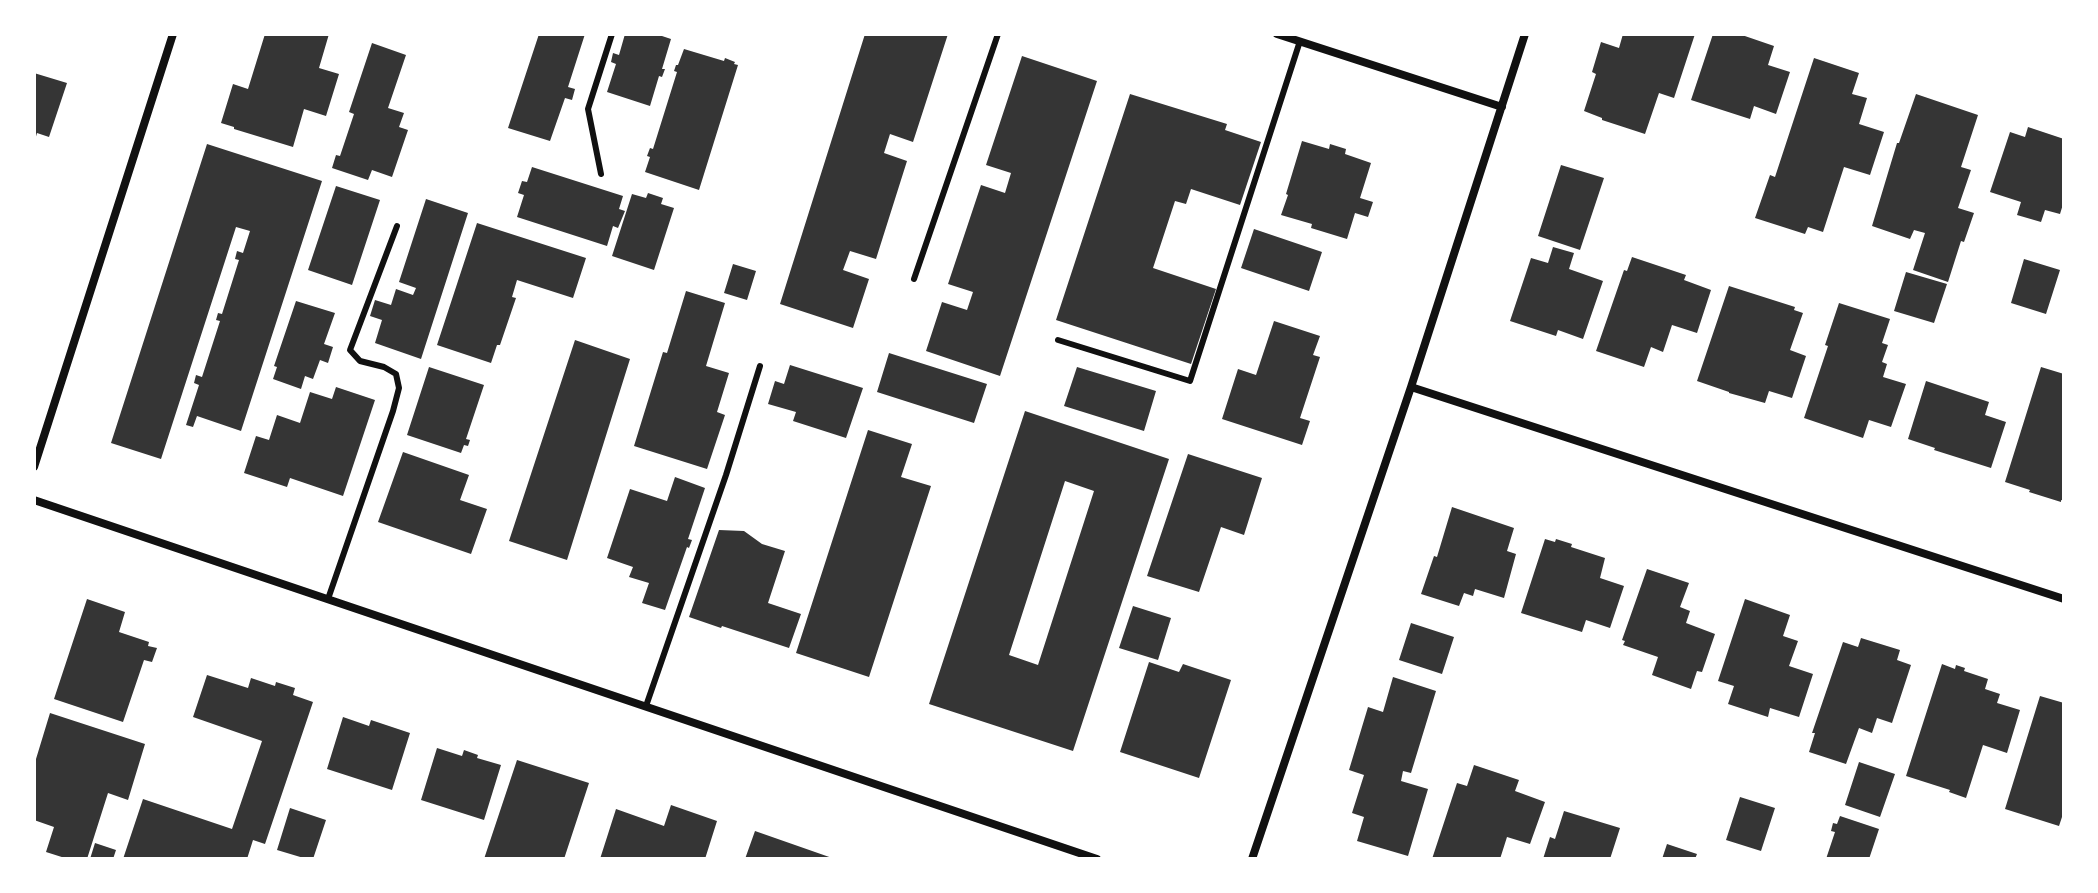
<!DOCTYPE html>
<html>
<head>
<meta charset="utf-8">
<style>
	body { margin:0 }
	#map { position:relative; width:2098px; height:893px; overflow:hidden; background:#fff; font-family:Signika,sans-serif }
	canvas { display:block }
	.frame { position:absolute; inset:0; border:36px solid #fff; pointer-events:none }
</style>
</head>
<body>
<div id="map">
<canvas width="2098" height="893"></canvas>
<div class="frame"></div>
</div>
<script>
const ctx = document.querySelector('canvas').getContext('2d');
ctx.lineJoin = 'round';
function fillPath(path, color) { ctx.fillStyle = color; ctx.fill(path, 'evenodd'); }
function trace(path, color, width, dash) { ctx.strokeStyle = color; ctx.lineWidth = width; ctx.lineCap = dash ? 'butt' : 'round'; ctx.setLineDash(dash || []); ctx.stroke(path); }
fillPath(new Path2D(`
	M265,34h64l-10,34 20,6 -13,42 -22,-7 -11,38 -59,-18v-2l-13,-4 12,-39 15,5z
	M539,34h46l-17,53 7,2 -3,11 -7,-2 -15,43 -42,-13z
	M625,34h31l15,5 -9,30h3l-3,8 -3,-1 -9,30 -43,-14 9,-28 -5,-2 2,-9 6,2z
	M865,34h83l-35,108 -23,-8 -6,19 23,8 -31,98 -26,-8 -7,19 26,9 -16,49 -73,-24z
	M1623,34h72l-21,64 -15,-5 -14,41 -43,-14v-2l-18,-7 12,-37 -4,-2 9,-30 18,6z
	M1713,34h26l35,12 -6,19 22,7 -14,42 -22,-8 -4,13 -59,-19z
	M372,43l34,12 -18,53 16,5 -5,14 9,3 -16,47 -20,-7 -4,10 -36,-12 4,-13 4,1 14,-42 -5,-2z
	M684,49l40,12 1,-3 10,4 -1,2 4,1 -39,125 -54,-18 5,-15 -3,-1 3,-8 3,1 24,-77 -3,-1 2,-6h2z
	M1022,56l75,25 -97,295 -74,-25 16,-49 25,8 6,-18 -25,-8 33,-99 24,8 6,-20 -25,-8z
	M1814,58l45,15 -7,21 15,4 -8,26 25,8 -14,43 -26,-8 -21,65 -15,-5 -3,7 -50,-16 15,-43 5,2z
	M34,73l33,10 -18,54 -12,-4 -2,7z
	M1130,94l97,30 -2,6 36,12 -21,63 -49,-16 -5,15 -11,-3 -22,67 63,21 -25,75 -135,-44z
	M1916,94l62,21 -17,52 10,3 -13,38 16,5 -10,29 -3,-1 -13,41 -35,-12 12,-37 -11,-3 -4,9 -38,-13 25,-83h2z
	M2028,127l36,12v62l-4,13 -15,-4 -4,12 -24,-7 4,-13 -31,-10 20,-60 15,5z
	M1302,141l27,8 1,-5 16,5 -1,5 26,9 -11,35 13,4 -5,15 -13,-4 -8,26 -36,-11 1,-4 -31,-9 7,-20 -2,-1z
	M207,144l115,37 -81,250 -44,-15 -4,11 -7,-2 13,-40 -5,-2 2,-8 6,2 18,-56 -4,-1 2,-7 4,1 17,-54 -4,-1 2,-8 6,2 7,-22 -14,-4 -75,232 -50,-16z
	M1561,165l43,13 -24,72 -42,-14z
	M532,167l91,29 -4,13 6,2 -7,17 -5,-2 -6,20 -90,-29 7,-22 -6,-2 4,-12 5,1z
	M336,186l44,14 -28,85 -44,-15z
	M648,193l15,5 -2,6 13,4 -20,62 -42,-14 20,-62 14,4z
	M426,199l42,14 -47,146 -46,-16 7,-23 -12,-4 5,-16 16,5 5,-16 17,6 3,-7 -17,-6z
	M477,223l109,35 -13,40 -56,-18 -5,17 4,1 -16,47h-3l-6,18 -54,-18z
	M1254,229l68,23 -13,39 -68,-23z
	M1553,247l21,6 -5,16 34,12 -20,58 -25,-9 -2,6 -46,-15 21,-63 17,5z
	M1632,257l54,18 -2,5 27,10 -14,43 -25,-8 -9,27 -12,-5 -7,20 -48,-16 28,-81 3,1z
	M2024,259l36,11 -14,44 -35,-11z
	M733,264l23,7 -9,29 -23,-7z
	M1906,272l41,12 -13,39 -40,-12z
	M1729,286l66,21 -1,3 9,3 -13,37 16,6 -14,42 -23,-7 -4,12 -36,-10v-1l-32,-11z
	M686,291l39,12 -19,63 23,7 -12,39 8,3 -18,54 -73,-23 29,-94 4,1z
	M296,301l39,12 -11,31 9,3 -5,16 -8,-3 -7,19 -8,-3 -4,13 -28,-10 4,-12 -3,-1z
	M1839,303l51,16 -8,24 6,2 -6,17 5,2 -4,13 23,7 -15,43 -22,-7 -6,18 -59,-20 24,-72 -3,-1z
	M1274,321l46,15 -7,19 7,2 -20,61 10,3 -8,24 -80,-26 16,-50 18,6z
	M575,340l55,19 -63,201 -58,-19z
	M889,353l98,31 -13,39 -97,-31z
	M790,365l73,23 -17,50 -53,-17 3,-9 -28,-8 7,-23 9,3z
	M429,367l55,18 -18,54 4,1 -2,6 -4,-1 -3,8 -54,-18z
	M1077,367l79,24 -12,40 -80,-25z
	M2041,367l23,7v127l-3,-1v2l-32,-10 1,-2 -25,-8z
	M1926,381l63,21 -4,13 21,7 -15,46 -57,-18 1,-2 -27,-9z
	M336,387l39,13 -32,96 -53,-18 -3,9 -43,-14 12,-37 13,4 8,-25 23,8 10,-31 22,7z
	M1025,411l144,48 -96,292 -144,-47zM1065,481l29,10 -56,174 -29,-10z
	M868,430l44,14 -11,33 30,9 -62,191 -73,-24z
	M403,452l66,23 -9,25 27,9 -16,45 -93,-32z
	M1188,454l74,24 -18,57 -23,-8 -22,65 -52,-16z
	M675,477l30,11 -17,51 4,1 -3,8 -2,-1 -22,63 -23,-7 7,-20 -20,-6 4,-10 -26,-9 23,-69 37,12z
	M1452,507l62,21 -7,23 9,3 -12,44 -29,-9 -2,7 -9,-3 -5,13 -38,-12 13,-38 3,1z
	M719,530l25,1 18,13 23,7 -17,52 33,11 -12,34 -67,-22 -1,2 -32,-11z
	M1545,539l10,3 1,-3 16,5 -1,3 34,11 -5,20 24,8 -14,42 -24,-8 -4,12 -61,-19z
	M1647,569l42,14 -9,24 10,4 -4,12 29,11 -13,38 -5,-1 -6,18 -39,-14 6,-18 -35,-12 2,-4 -3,-1z
	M87,599l38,13 -6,20 30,10 -1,4 9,2 -5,14 -8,-2 -21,62 -69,-23z
	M1745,599l45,16 -7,21 15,5 -9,25 24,8 -14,43 -29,-9 -2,9 -40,-13 6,-18 -16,-5z
	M1133,606l38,12 -13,42 -39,-12z
	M1411,623l43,14 -12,37 -43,-14z
	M1861,638l39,12 -3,10 14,5 -19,58 -15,-5 -5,15 -13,-5 -13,36 -37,-12 6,-19h-3l31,-91 15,5z
	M1149,662l30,10 4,-8 48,16 -32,98 -79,-26z
	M1942,664l13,5 1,-4 9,3 -1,3 24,8 -3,10 15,5 -3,9 23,7 -13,43 -24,-8 -17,53 -17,-6 1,-2 -44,-14z
	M207,675l41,13 3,-10 24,8 1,-4 19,6 -2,7 20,7 -48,142 -12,-4 -6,19h-124l20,-60 89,30 30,-88 -69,-24z
	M1393,677l43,14 -25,82 -8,-2 -2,10 27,8 -20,67 -51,-15 7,-24 -12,-4 12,-38 -15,-5 19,-63 15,5z
	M2040,696l24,7v108l-5,15 -54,-17z
	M50,713l95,31 -17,56 -20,-7 -21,66h-19l-22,-7 8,-25 -20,-7v-62l2,1z
	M343,717l26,9 2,-6 39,13 -18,57 -65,-21z
	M437,748l25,8 2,-6 14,5 -1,3 24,7 -17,55 -63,-20z
	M517,760l72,23 -25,76h-80z
	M1859,762l36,12 -15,43 -35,-12z
	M1474,765l45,15 -4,11 30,11 -15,42 -23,-7 -7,22h-68l25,-76 10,3z
	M1740,797l35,11 -14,43 -35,-11z
	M671,805l46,16 -12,38h-105l16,-50 48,17z
	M290,808l36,12 -13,39h-6l-30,-9z
	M1564,811l56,17 -10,31h-67l7,-22 5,2z
	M1840,816l39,13 -10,30h-43l9,-27 -4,-1 2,-8 4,1z
	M755,831l80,28h-90z
	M95,843l21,7 -3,9h-23z
	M1667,844l30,10 -2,5h-33z`), '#353535');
trace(new Path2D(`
	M601,174l-13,-65 24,-75
	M914,279l84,-245
	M1058,340l132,41 110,-340
	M328,599l65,-188 6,-23 -3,-14 -12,-7 -24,-6 -10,-11 47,-124
	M646,706l80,-231 34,-109`), '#111', 6);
trace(new Path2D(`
	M1277,34l225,73
	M1411,387l653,212
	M34,467l139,-433
	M34,500l1063,359
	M1252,859l159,-472 114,-353`), '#111', 8);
</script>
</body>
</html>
